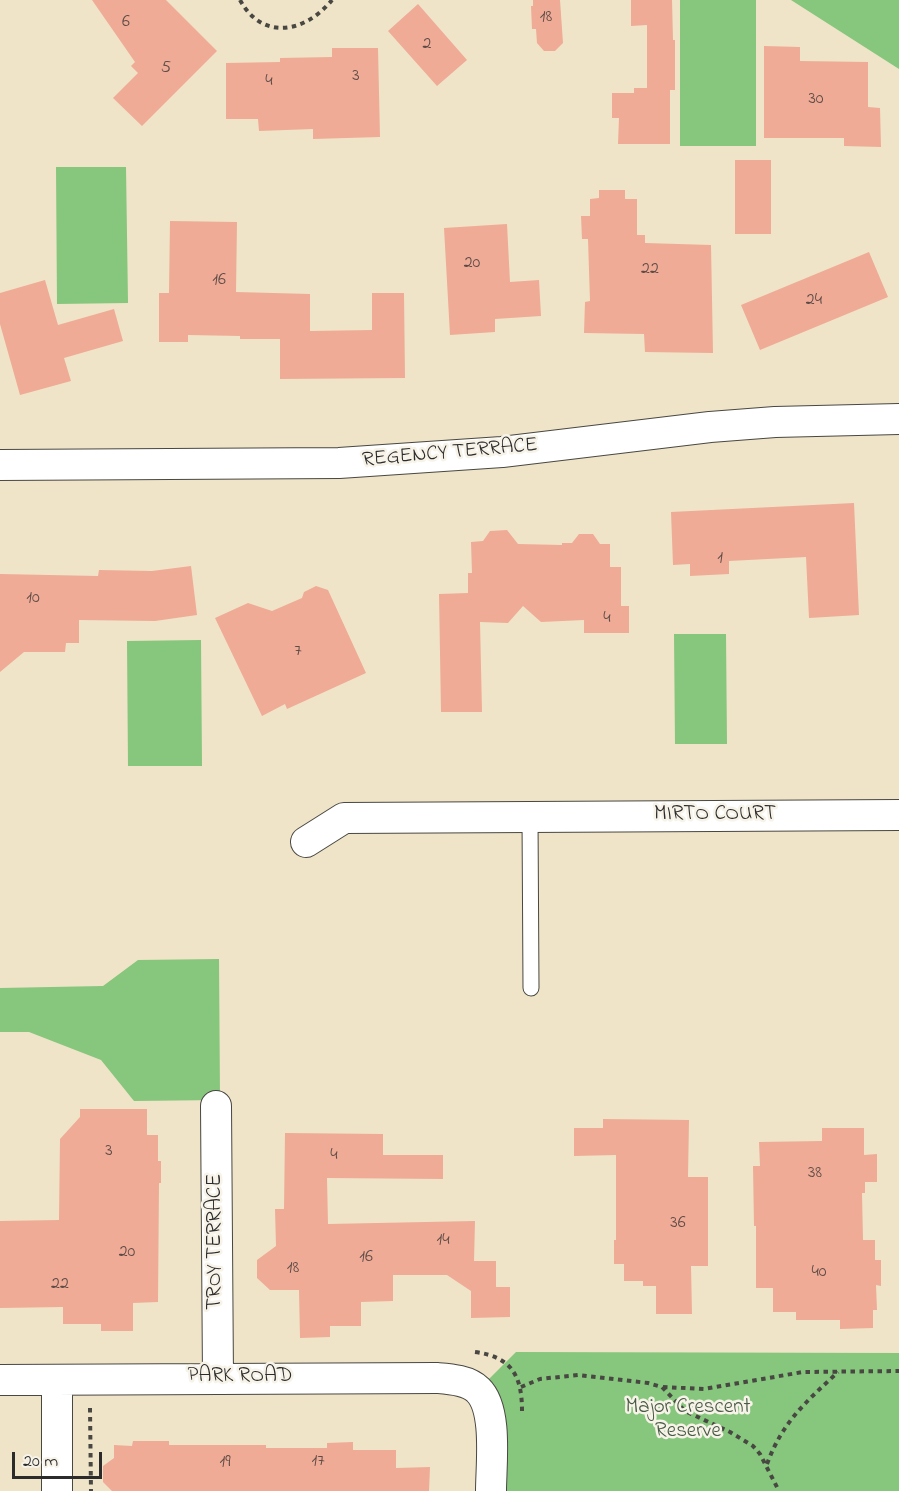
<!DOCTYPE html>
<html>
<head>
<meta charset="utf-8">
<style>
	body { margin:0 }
	#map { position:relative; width:899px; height:1491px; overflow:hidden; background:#efe4c7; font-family:"Indie Flower",sans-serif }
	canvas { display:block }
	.scale { position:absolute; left:12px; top:1452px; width:90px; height:27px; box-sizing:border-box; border:3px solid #2b2b2b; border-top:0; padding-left:8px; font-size:18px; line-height:21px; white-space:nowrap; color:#2b2b2b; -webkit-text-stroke:4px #f7f3e8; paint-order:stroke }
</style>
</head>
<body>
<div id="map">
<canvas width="899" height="1491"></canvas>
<div class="scale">20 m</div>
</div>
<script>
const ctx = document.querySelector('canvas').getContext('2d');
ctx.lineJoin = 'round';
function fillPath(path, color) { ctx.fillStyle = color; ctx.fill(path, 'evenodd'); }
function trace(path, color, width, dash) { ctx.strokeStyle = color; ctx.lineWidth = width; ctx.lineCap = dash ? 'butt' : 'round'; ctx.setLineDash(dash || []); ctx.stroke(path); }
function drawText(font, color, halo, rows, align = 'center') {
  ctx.font = font + ' "Indie Flower",sans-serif'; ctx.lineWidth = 5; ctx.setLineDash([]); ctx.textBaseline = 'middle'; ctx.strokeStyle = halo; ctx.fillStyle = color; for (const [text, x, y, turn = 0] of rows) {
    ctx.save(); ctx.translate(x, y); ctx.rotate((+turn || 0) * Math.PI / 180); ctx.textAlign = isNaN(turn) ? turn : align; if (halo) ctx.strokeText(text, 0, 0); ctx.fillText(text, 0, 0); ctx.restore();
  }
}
fillPath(new Path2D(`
	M680,0h76v146h-76z
	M791,0h108v69z
	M56,167h70l2,136 -71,1z
	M674,634h52l1,110h-52z
	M201,640l1,126h-74l-1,-125z
	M219,959l1,141 -86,1 -33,-41 -72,-28h-29v-44l103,-2 35,-26z
	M516,1352l383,1v138h-408l-13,-101z`), '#86c67d');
fillPath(new Path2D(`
	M92,0h74l51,51 -75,75 -29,-28 25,-25 -7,-7 4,-4z
	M533,0h27l3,43 -8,8h-11l-7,-8 -1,-14h-4l-1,-23h2z
	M631,0h41l1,40h2v50h-5v54h-52l1,-26h-7v-25h22v-5h13v-63l-16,1z
	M418,4l49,56 -30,26 -49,-55z
	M764,46l36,1v14l68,1v45l12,1 1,39 -37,-1v-8h-80z
	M332,48h46l2,89 -67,2v-10l-54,2 -1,-12h-32v-56l54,-1v-4l52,-1z
	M735,160h36v74h-36z
	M599,190h26v9h12v36h8v8l66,2 2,108 -68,-1 -1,-18 -60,-1 1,-31 5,-1 -2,-62h-6l-1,-23h9v-17l9,-1z
	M170,221l67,1 -1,70 74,2v37l62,-1v-37h32l1,85 -125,1v-40h-40v-3l-52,-1v7h-29v-49h10z
	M507,224l3,58 29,-2 2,36 -46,3v13l-45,3 -6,-107z
	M869,252l19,45 -128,53 -19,-45z
	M45,280l13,45 56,-16 9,32 -59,17 7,23 -51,14 -20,-71v-31z
	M854,503l5,112 -50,3 -3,-61 -77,4v13l-39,2v-12l-17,1 -2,-53z
	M507,530l11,14 44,1v-2h10l7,-9h14l7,10h10v23h11v39h8v27h-45v-13l-43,2 -18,-16 -15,17 -28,-1 2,90h-41l-2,-118 29,-1v-20h4l-1,-31 12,-1 7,-10z
	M191,566l6,49 -42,6 -76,-1v23h-13l-1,9h-41l-24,20v-98l98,2 1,-6 53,1z
	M316,586l12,4 38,83 -79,36 -2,-5 -23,12 -47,-98 33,-15 24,8 30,-13 2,-6z
	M80,1109h67v26h11v26h3v22h-2l-1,119 -25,1v28h-32v-7h-38v-17l-63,1v-87l59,-1 1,-81 20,-22z
	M603,1119l86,1 -1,57h20v89h-17l1,48h-36v-28h-13v-5h-19v-17h-10v-24h2v-85l-42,1v-28h29z
	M822,1128h42v27l13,-1v28h-12v11h-3l1,47h12v20h6v26l-5,-1 1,25h-4v18l-33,1v-9h-44v-8h-23v-24h-17v-62h-2l-1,-60h7l-1,-24 63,-1z
	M285,1133l98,1v21h60v24l-116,-1 1,46 147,-3 -1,40h22v26h14v30l-39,1v-27l-24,-16h-54v26l-32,1v24h-31v11l-30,1 -1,-48h-29l-13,-12v-18l19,-14 -1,-37h9z
	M133,1441h36v4h97v3h61v-5l26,-1v8h43v18l34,-1 -1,24h-317l-9,-9v-16l11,-8v-13l18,1z`), '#efab96');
const service = new Path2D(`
	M530,817l1,171`);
const minor = new Path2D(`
	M0,465l339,-2 163,-11 208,-25 65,-5 124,-3
	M306,842l38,-24 555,-3
	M216,1106l2,272
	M0,1380l437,-2c13,1 31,2 41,12 20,19 13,75 13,101
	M57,1380v111`);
trace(service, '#484742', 17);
trace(minor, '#484742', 32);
trace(new Path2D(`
	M240,0c23,42 66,32 92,0
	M475,1352c37,5 47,24 47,59
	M521,1387l19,-8 38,-4 70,8 14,4 23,24 45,21 23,14 7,8 19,37
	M663,1387l41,2 99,-17 96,-1
	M90,1408l1,83
	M767,1464c16,-43 39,-62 71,-92`), '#484742', 4, [4.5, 4.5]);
trace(service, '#fff', 15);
trace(minor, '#fff', 30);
drawText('18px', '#5c4b46', null, [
	["18",546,18],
	["6",126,23],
	["2",427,45],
	["5",166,69],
	["3",356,77],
	["4",269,82],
	["30",816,100],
	["20",472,264],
	["22",650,270],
	["16",219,281],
	["24",814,301],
	["1",720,559],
	["10",33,599],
	["4",607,619],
	["7",298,652],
	["3",109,1152],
	["4",334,1156],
	["38",815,1174],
	["36",678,1224],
	["14",443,1241],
	["20",127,1253],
	["16",366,1258],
	["18",293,1269],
	["40",819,1273],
	["22",60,1285],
	["17",318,1462],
	["19",225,1463]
]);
drawText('21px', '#2b2b2b', '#f7f3e8', [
	["REGENCY TERRACE",450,454,-5],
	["MIRTO COURT",715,816],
	["TROY TERRACE",217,1242,-90],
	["PARK ROAD",240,1378]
]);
drawText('21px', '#465a44', '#f7f3e8', [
	["Major Crescent",688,1409],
	["Reserve",688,1433]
]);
</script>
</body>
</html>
